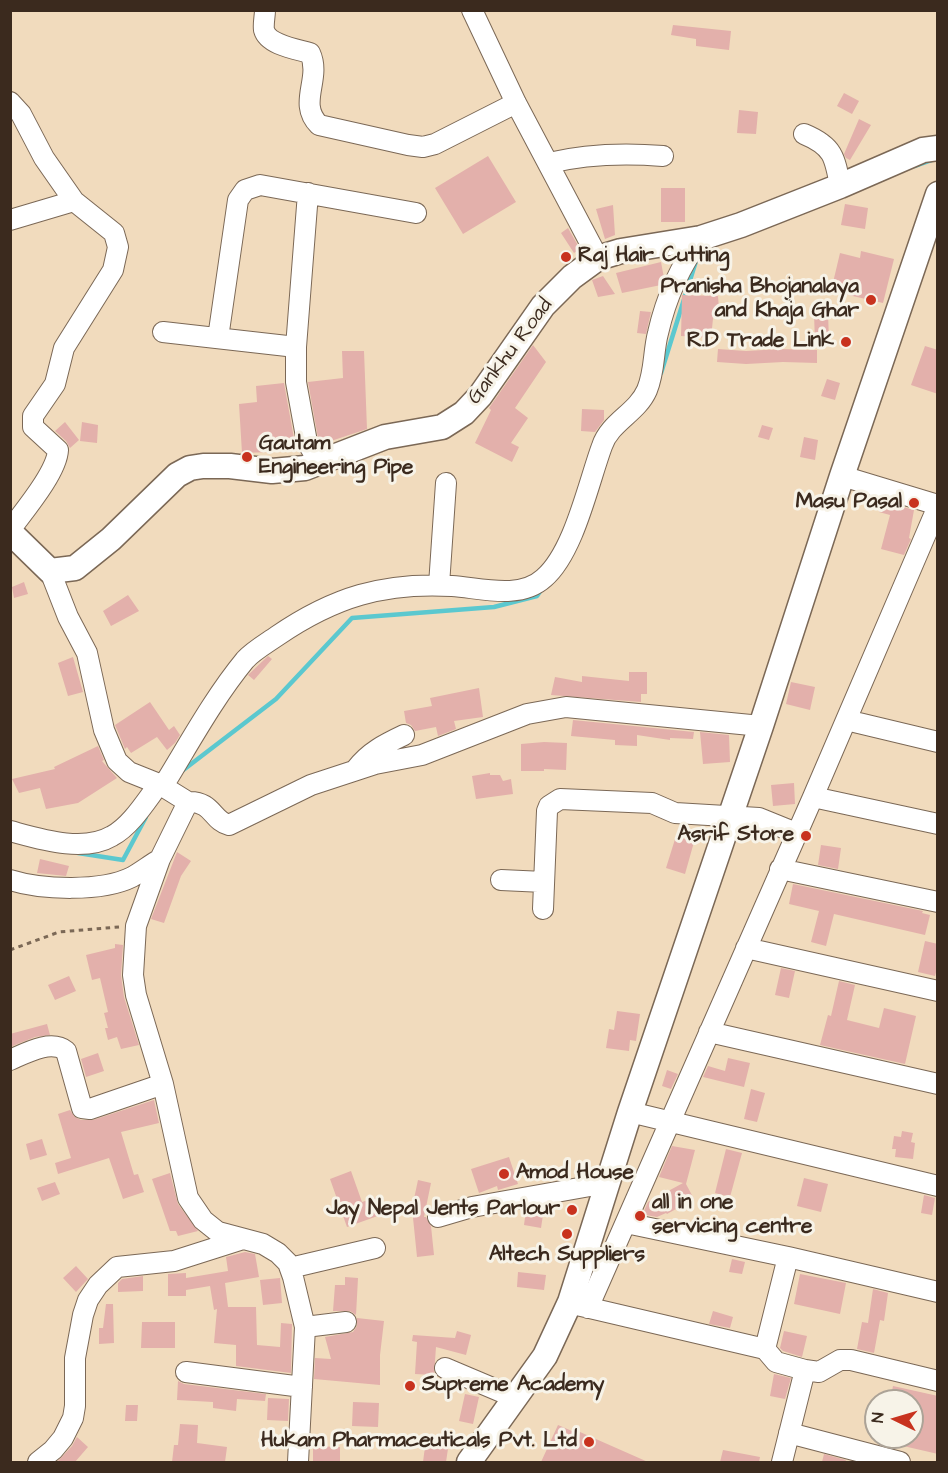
<!DOCTYPE html>
<html>
<head>
<meta charset="utf-8">
<style>
	body { margin:0 }
	#map { position:relative; width:948px; height:1473px; overflow:hidden; background:#f1dbbd; font-family:"Architects Daughter",sans-serif }
	canvas { display:block }
	.frame { position:absolute; inset:0; border:12px solid #3b2a1e; pointer-events:none }
	.north { position:absolute; left:864px; top:1389px; width:60px; height:60px; box-sizing:border-box; background:#f7f3e8; border:2px solid #aca397; border-radius:50%; rotate:275deg; font-size:16px; font-weight:700; line-height:24px; text-align:center; color:#3b2a1e }
	.north::after { content:''; display:block; margin:auto; width:21px; height:27px; background:#c8321e; clip-path:polygon(50% 0,100% 100%,50% 72%,0 100%) }
</style>
</head>
<body>
<div id="map">
<canvas width="948" height="1473"></canvas>
<div class="frame"></div>
<div class="north">N</div>
</div>
<script>
const ctx = document.querySelector('canvas').getContext('2d');
ctx.lineJoin = 'round';
function trace(path, color, width, dash) { ctx.strokeStyle = color; ctx.lineWidth = width; ctx.lineCap = dash ? 'butt' : 'round'; ctx.setLineDash(dash || []); ctx.stroke(path); }
function fillPath(path, color) { ctx.fillStyle = color; ctx.fill(path, 'evenodd'); }
function drawText(font, color, halo, rows, align = 'center') {
  ctx.font = font + ' "Architects Daughter",sans-serif'; ctx.lineWidth = 6; ctx.setLineDash([]); ctx.textBaseline = 'middle'; ctx.strokeStyle = halo; ctx.fillStyle = color; for (const [text, x, y, turn = 0] of rows) {
    ctx.save(); ctx.translate(x, y); ctx.rotate((+turn || 0) * Math.PI / 180); ctx.textAlign = isNaN(turn) ? turn : align; if (halo) ctx.strokeText(text, 0, 0); ctx.fillText(text, 0, 0); ctx.restore();
  }
}
trace(new Path2D(`
	M915,166l17,-6
	M661,373l35,-112
	M182,771l94,-72 76,-81 142,-11 43,-11 4,-6
	M78,853l45,7 23,-43`), '#5bc8cf', 4.5);
fillPath(new Path2D(`
	M673,25l58,6 -2,19 -33,-4v-7l-25,-4z
	M844,93l15,8 -7,13 -15,-8z
	M739,110l19,2 -2,22 -19,-1z
	M859,119l12,6 -21,35 -4,-2 -2,-4z
	M488,156l28,46 -53,32 -28,-46z
	M661,188h24v34h-24z
	M845,204l23,4 -3,21 -24,-4z
	M613,205l2,30 -10,4 -9,-30z
	M568,228l12,21 -6,4 -13,-20z
	M861,251l33,8 -11,44 -52,-12 9,-38 20,5z
	M661,262l3,16 -3,7 -39,8 -6,-20z
	M603,276l12,18 -17,3 -6,-17z
	M682,295l36,1 1,13h-5l-3,29 -30,-2z
	M640,311l11,1 -5,22 -9,-1z
	M828,312l1,30 -14,1 -1,-30z
	M533,345l13,17 -31,46 13,10 -17,25 8,4 -7,15 -37,-19 16,-33 -2,-2z
	M925,346l13,4v44l-27,-9z
	M718,349l28,2 35,-2 36,1v13l-34,-1 -37,2 -29,-2z
	M342,351h22l3,78 -45,15 -4,-6 -10,-56 35,-4z
	M827,379l13,4 -5,17 -14,-4z
	M284,383l11,61 3,7 -56,2 -3,-49 18,-2 -1,-16z
	M582,409l22,1v10l-9,12 -14,-1z
	M65,422l14,18 -9,8 -4,-7 -11,-10z
	M82,422l16,3 -1,18 -17,-2z
	M762,425l11,3 -4,12 -11,-3z
	M804,437l14,3 -3,20 -15,-3z
	M882,501l32,9 -5,28 2,1 -7,16 -23,-6 9,-34 -11,-3z
	M24,582l4,12 -14,4 -2,-11z
	M128,595l11,16 -28,15 -8,-15z
	M268,656l4,3 -18,21 -6,-5z
	M73,657l10,35 -15,4 -10,-33z
	M629,672h18v22h-6v8l-90,-7 4,-18 27,5v-6l47,5z
	M791,682l24,5 -5,23 -24,-6z
	M479,688l4,29 -29,4 2,8 -18,7 -2,-9 -21,4 -4,-6 -5,-2 -2,-12 28,-5 -2,-8z
	M150,702l19,28 5,-4 6,9 -5,8 -8,7 -10,-13 -26,16 -4,-6 -2,2 -10,-24z
	M573,720l121,12 -1,7 -23,-1v2l-33,-5v11l-22,-1v-5l-44,-4z
	M700,732l29,3 1,27 -27,2z
	M544,742l23,1 -1,27 -22,-1v2h-23v-27z
	M98,746l6,14 -2,1 15,17 -39,25 -32,6 -6,-21 -21,5 -7,-14 43,-10 -1,-2z
	M490,773v2h10l3,6 8,-2 2,15 -37,5 -4,-23z
	M794,783l1,21 -22,2 -2,-21z
	M676,836l18,6 -9,32 -19,-6z
	M821,845l20,3 -3,21 -20,-4z
	M177,852l14,9 -10,15 -17,47 -13,-4z
	M40,859l29,7 -3,10 -29,-3z
	M793,884l130,27 -1,2 8,2 -5,20 -91,-21 -8,32 -15,-4 8,-31 -30,-7z
	M925,941l13,3v21l-3,11 -17,-4z
	M115,944l8,1 -2,30 3,22 15,48 -18,4 -4,-12 -9,3 -3,-12h3l-4,-15 4,-1 -8,-34 -8,2 -6,-25 29,-7z
	M781,968l14,3 -6,27 -14,-3z
	M69,976l7,15 -21,9 -7,-15z
	M839,981l16,4 -8,35 32,8 5,-20 32,8 -11,48 -85,-19 8,-30 3,1z
	M617,1011l23,3 -4,27 -6,-1 -1,11 -23,-3 3,-19 5,1z
	M47,1024l3,11 -15,2 -25,10v-13z
	M98,1053l6,18 -18,6 -5,-18z
	M728,1058l22,5 -6,24 -41,-10 5,-11 17,5z
	M667,1070l11,4 -7,15 -9,-3z
	M751,1089l14,4 -8,29 -13,-3z
	M154,1100l5,23 -38,9 13,43 4,-1 6,18 -21,7 -14,-41 -51,16 -3,-11 16,-5 -13,-44 12,-4 5,7 6,3h12z
	M902,1131l11,2 -2,9 4,1 -2,16 -18,-2 1,-8h-4l2,-13 7,1z
	M42,1139l5,16 -17,5 -4,-16z
	M672,1146l23,4 -9,34 8,15 -27,15 -1,-1 -9,4 -11,-2 -2,-4 4,-9 35,-19 -24,-6z
	M726,1149l16,4 -12,44 -15,-4z
	M509,1157l9,27 -20,6 -1,-4 -18,7 -8,-24z
	M351,1171l11,31 18,-6 6,17 -39,14 -17,-48z
	M170,1173l8,31 20,27 -20,5 -2,-5h-6l-18,-52z
	M804,1178l24,6 -7,28 -24,-6z
	M418,1180l13,3 -7,34h2l5,9 3,29 -17,2 -5,-49z
	M55,1182l5,12 -18,7 -5,-13z
	M924,1195l11,3 -3,17 -11,-2z
	M540,1207l4,1 -3,20 -17,-3 2,-15z
	M245,1252l10,2 4,23 -34,6 3,24h28l1,38 23,2 1,-24 11,1 -1,49 -55,-7v-21l-22,-2 3,-34 -3,1 -4,-24 -24,4v6h-18v-22l18,-1v5l42,-7 -2,-14z
	M732,1259l13,3 -3,12 -13,-2z
	M76,1266l12,13 -12,13 -13,-14z
	M518,1272l28,3 -2,15 -27,-3z
	M800,1274l46,9 -6,31 -46,-10z
	M143,1276v15l-25,1v-9l4,-4z
	M345,1277l13,1 -2,37 -6,-4h-17l2,-26h10z
	M280,1278l2,25 -19,2 -3,-25z
	M873,1289l15,4 -4,28 -4,-1 -6,33 -17,-4 5,-27 6,1z
	M106,1304h7l1,39 -15,1v-16h4z
	M713,1311l20,6 -3,11 -21,-4z
	M357,1318l27,3 -4,34v30l-66,-6 1,-21 16,1 -6,-22 28,-5 4,-6z
	M142,1322h33v26h-34z
	M457,1331l14,4 -5,20 -30,-8 -2,28 -19,-1 2,-32 -5,-1 1,-6 42,3z
	M784,1331l23,5 -5,21 -19,-6 -3,-3z
	M774,1374l17,4 -6,21 -15,-3z
	M178,1381l6,3 82,10 -1,7 -28,-2 -1,12 -23,-3v-6l-36,-2z
	M893,1386l45,10v58l-52,-12 1,-5h25v-36h-22z
	M465,1394l14,3 -6,27 -14,-3z
	M268,1398l21,1 -1,22 -21,-1z
	M353,1402l26,1 -1,24 -26,-1z
	M126,1405h12l-1,16h-12z
	M180,1424l18,1 -1,18 30,4 -2,15h-53l2,-17h4z
	M558,1425l21,9 1,-2 68,30h-107z
	M77,1437l11,10 -13,15h-18l15,-16z
	M426,1439l23,3 -3,20h-23z
	M313,1446l27,1v15h-27z
	M723,1450l37,7 -1,5h-39z
	M824,1454l22,6 -1,2h-23z`), '#e3b0ab');
const minor = new Path2D(`
	M265,10c0,6 -2,14 -1,20 4,15 32,19 46,23 12,26 -13,50 9,72l89,20 15,2 12,-3 81,-41
	M472,10l44,93 82,155
	M10,102l11,12 23,44 30,43 40,32 4,14 -5,23 -49,78 -9,36 -22,32v11l25,23c-1,22 -34,61 -48,80
	M804,134c29,12 31,23 36,52
	M549,163c37,-9 76,-10 114,-7
	M308,193l-12,154v35l11,60 12,20
	M10,220l64,-19
	M163,332l133,15
	M218,338l20,-138 7,-10 15,-5 156,28
	M842,476l96,29
	M50,571l18,46 19,36 17,77 13,31 12,11 30,12 29,18 -28,57 -24,67 -3,49 3,20 27,89 25,114 15,22 15,12 45,12 15,9 10,10 5,14 12,50 -7,135
	M439,585l7,-102
	M846,720l92,22
	M356,769c13,-17 29,-25 48,-34
	M163,786c26,-42 50,-87 82,-126 8,-9 22,-17 32,-24 57,-39 107,-54 175,-50 29,2 68,14 92,-8 30,-26 44,-94 58,-132 8,-24 35,-33 45,-56 8,-19 6,-38 11,-57 8,-35 22,-67 43,-95
	M813,797l125,27
	M188,802c25,-1 24,19 41,23l82,-40 64,-21 47,-9 105,-41 39,-7 195,19
	M10,831c30,8 73,22 102,5 19,-10 34,-35 47,-52
	M780,869l158,33
	M10,880c32,10 92,12 122,-3 9,-5 18,-12 28,-18
	M501,880l43,2
	M543,909l4,-98 2,-5 11,-7 92,4 23,10 84,5 37,15
	M746,948l192,43
	M709,1032l229,52
	M10,1060c16,-7 41,-21 56,-9l16,57 8,1 73,-25
	M630,1112l308,74
	M438,1217l34,-10 135,-24
	M626,1223l162,34 150,35
	M290,1268l85,-20
	M577,1305l188,44 11,13 29,8 14,2 21,-12h11l87,21
	M588,1308l225,-511 125,-291
	M305,1327l41,-5
	M765,1349l23,-92
	M445,1368l71,30
	M186,1372l116,15
	M789,1433l111,29
	M38,1462l15,-12 10,-12 10,-20 2,-12v-48l8,-43 5,-15 10,-15 19,-18 57,-6 69,-22
	M782,1462l23,-92`);
const major = new Path2D(`
	M10,532l40,39 25,-3 36,-29 66,-64 13,-7 13,-2h27l42,5 33,-3 80,-31 57,-10 22,-14 16,-17 63,-90 29,-29 26,-19 23,-7 80,-13 40,-13 99,-39 83,-36 15,-2
	M469,1462l76,-106 25,-54 60,-190 131,-386 81,-250 96,-282`);
trace(minor, '#7b6856', 22);
trace(major, '#7b6856', 27);
trace(new Path2D(`
	M10,950l49,-18 60,-5`), '#7b6856', 3, [4.5, 4.5]);
trace(minor, '#fff', 20);
trace(major, '#fff', 24);
for (const [x, y, r, color] of [
	[566,257,6,"#c8321e"],
	[871,300,6,"#c8321e"],
	[846,342,6,"#c8321e"],
	[247,457,6,"#c8321e"],
	[914,503,6,"#c8321e"],
	[806,836,6,"#c8321e"],
	[504,1174,6,"#c8321e"],
	[572,1210,6,"#c8321e"],
	[640,1216,6,"#c8321e"],
	[567,1234,6,"#c8321e"],
	[410,1386,6,"#c8321e"],
	[589,1442,6,"#c8321e"]
]) { const dot = new Path2D(); dot.arc(x, y, r, 0, 2 * Math.PI); ctx.fillStyle = color; ctx.fill(dot); trace(dot, '#f7f3e8', 2); }
drawText('bold 21px', '#3b2a1e', '#f7f3e8', [
	["Raj Hair Cutting",578,257,"left"],
	["Pranisha Bhojanalaya",859,288],
	["and Khaja Ghar",859,312],
	["R.D Trade Link",834,342],
	["Gautam",259,445,"left"],
	["Engineering Pipe",259,469,"left"],
	["Masu Pasal",902,503],
	["Asrif Store",794,836],
	["Amod House",516,1174,"left"],
	["all in one",652,1204,"left"],
	["servicing centre",652,1228,"left"],
	["Jay Nepal Jents Parlour",560,1210],
	["Altech Suppliers",567,1256,"center"],
	["Supreme Academy",422,1386,"left"],
	["Hukam Pharmaceuticals Pvt. Ltd",577,1442]
], 'right');
drawText('21px', '#3b2a1e', '#f7f3e8', [
	["Gankhu Road",511,352,-53]
]);
</script>
</body>
</html>
